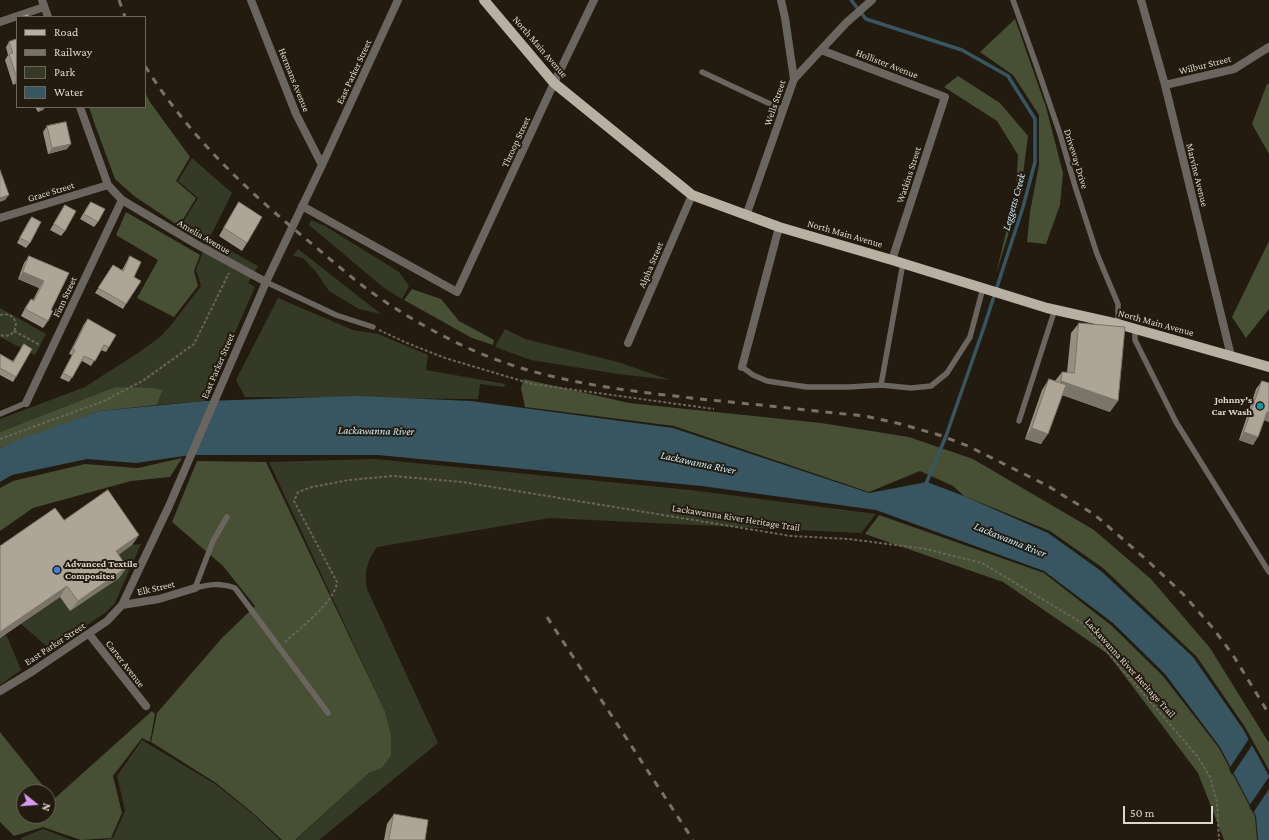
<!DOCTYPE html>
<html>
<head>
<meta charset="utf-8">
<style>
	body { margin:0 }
	#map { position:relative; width:1269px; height:840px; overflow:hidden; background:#231b0f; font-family:"Crimson Pro",serif }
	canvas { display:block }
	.legend { position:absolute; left:16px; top:16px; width:130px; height:92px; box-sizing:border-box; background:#231b0f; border:1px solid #6d675c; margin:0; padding:5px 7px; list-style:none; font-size:12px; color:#ddd8cf }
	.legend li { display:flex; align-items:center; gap:8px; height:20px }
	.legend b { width:20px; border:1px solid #6d675c }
	.north { position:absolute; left:16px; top:784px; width:40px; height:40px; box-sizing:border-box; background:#231b0f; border:1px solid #6d675c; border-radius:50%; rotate:107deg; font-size:11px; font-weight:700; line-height:16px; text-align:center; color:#ddd8cf }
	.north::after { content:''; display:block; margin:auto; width:14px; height:18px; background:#da9af6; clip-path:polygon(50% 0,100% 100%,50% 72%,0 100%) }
	.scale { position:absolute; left:1123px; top:806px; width:90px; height:18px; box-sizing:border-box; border:2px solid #ddd8cf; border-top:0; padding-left:5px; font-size:12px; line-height:14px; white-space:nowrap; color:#ddd8cf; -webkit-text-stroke:3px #231b0f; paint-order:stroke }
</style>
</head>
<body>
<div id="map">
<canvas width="1269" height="840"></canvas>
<ul class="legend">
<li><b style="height:5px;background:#b9b0a3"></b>Road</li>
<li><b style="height:5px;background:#787167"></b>Railway</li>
<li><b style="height:11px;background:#353a27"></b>Park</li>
<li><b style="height:11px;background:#375662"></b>Water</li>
</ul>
<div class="north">N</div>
<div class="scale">50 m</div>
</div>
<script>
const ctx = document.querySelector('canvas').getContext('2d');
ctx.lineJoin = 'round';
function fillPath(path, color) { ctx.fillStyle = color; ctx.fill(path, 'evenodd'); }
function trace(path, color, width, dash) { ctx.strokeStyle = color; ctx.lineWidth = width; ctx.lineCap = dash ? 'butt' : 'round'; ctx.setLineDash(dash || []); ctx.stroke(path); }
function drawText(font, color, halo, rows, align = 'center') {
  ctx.font = font + ' "Crimson Pro",serif'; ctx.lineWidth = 4; ctx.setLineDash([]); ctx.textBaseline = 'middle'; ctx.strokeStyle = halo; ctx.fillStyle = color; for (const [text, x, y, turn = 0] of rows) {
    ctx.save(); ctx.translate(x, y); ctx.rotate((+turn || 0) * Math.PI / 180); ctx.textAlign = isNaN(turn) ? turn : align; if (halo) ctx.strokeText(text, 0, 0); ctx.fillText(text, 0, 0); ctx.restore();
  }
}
fillPath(new Path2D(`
	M192,158l40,35 -23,46 49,27 -10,17 7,4 -50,114 -48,4 6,-14 -48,-4 -115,45v-13l85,-32 56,-36 19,-14 12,-13 29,-38 -5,-16 10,-27 -26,-16 18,-29 -20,-17z
	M311,220l14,6 74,46 10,14 -7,13 -18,-11 -75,-63z
	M298,249l83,65 -22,-5 -30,-18 -13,-19 -13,-14 -10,-2z
	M278,298l75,32 25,4 50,21 -2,15 79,14 -1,3 -24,-3 -2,15 -233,-2 -9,-17z
	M0,308l46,26 -11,21 -35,-18z
	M505,329l20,10 93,23 52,18 -52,-6 -87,-14 -36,-13z
	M375,459l316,31 185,24 -15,19 -311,-15 -173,29c-10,14 -13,25 -10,42l71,154 -119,97h-23l73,-67 13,-5 9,-33 -6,-24 -116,-249z
	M141,544l-26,59 -9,9 -55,38 -30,-26 39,-27 10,14 49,-33 -10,-16 23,-17z
	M6,634l15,36 -21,15v-47z
	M142,740l73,44 39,31 26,25h-178l11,-2 12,-27 -8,-35z
	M43,829l29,11h-51v-2z`), '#353a27');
fillPath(new Path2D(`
	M1015,19l31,88 17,66 -3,32 -14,39 -19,-2 3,-30 9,-47v-50l-26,-40 -33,-23z
	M958,76l42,27 28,33 -8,61 -24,77 20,-83 2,-36 -21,-34 -53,-34z
	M1267,84h2v70l-17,-30z
	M145,92l5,10 40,55 -14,24 20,17 -17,28 -45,-30 -19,-17 -20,-54 -6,-18h56z
	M126,212l74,43 -6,16 4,15 -24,31 -37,-19 21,-38 -42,-25z
	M1269,241v68l-23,29 -14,-21z
	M412,289l29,10 18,22 35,19 -1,5 -21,-7 -68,-38z
	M524,379l105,24 192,20 88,14 64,22 121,71 57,49 59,69 59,95v27l-24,-43 -48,-70 -94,-89 -53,-37 -86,-35 -11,-10 -33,-15 -51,21 -195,-66 -149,-19 -4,-19z
	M115,387l35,1 13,2 -6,15 -57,6 -100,37v-16z
	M182,458l-12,19 -39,4 -98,27 -33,23v-43l13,-7 72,-17 53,4z
	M197,461l69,1 119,249 6,24v20l-9,13 -13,5 -74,67h-13l-28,-26 -38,-31 -65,-41 6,-29 65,-75 33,-32 -32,-40 -51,-44z
	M879,515l165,58 68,53 51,50 56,72 36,68 2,24h-33l-26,-67 -90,-119 -105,-72 -138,-48z
	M152,711l3,3 -5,28 -8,-4 -29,38 9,37 -11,25 -30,2 -38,-13 -29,9 -14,-14v-90l48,60h-24v24h24v-24l6,7z`), '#474f35');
fillPath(new Path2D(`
	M357,396l114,5 202,27 196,65 58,-11 37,14 84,37 53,38 92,86 50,72 26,47v64h-11l-2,-24 -36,-69 -55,-73 -52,-51 -69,-52 -168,-61 -174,-24 -324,-31h-187l-55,8 -49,-4 -75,16 -12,7v-34l26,-11 74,-26 105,-10z`), '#375662');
fillPath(new Path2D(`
	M1250,737l3,7 -21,31 -3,-6z
	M1269,777v12l-16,24 -4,-7z`), '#231b0f');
trace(new Path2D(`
	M851,0l15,19 96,31 46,26 27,43v43l-12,45 -40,123 -37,106 -21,50`), '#375662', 3.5);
trace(new Path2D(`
	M0,315c21,-6 21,26 0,20
	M379,330l28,13 38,15 87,26 182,25
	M14,331l26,14
	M0,439l104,-38 40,-21 50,-36 35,-71
	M285,642c15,-14 50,-40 52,-60l-43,-81 4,-9 14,-5 37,-7 44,-4 69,6 329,54 58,3 77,10 56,14 100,60 116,134 12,20 7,25 2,38`), '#6b6459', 2, [3, 2]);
trace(new Path2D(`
	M1013,0l23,64 24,70 15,52 22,68 21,50v20
	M702,72l81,38
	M266,282l70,33 37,12
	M1135,329v11l41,82 93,150
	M742,367l11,8 14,6 40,6h42l32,-2 22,-122
	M881,385l30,3 20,-2 16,-13 23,-36 13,-49
	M0,414l26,-11
	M1019,421l36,-112
	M195,588c15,-4 25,-5 40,0l93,125
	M195,588l18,-47 14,-24`), '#6a655f', 5.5);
trace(new Path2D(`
	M42,0l6,17
	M251,0l45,114 26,51
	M781,0l4,18 9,61
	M1141,0l24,85 66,271
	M0,22l44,-15
	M821,50l124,47 -53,163
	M1165,85l69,-16 35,-22
	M80,107l28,78 14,15 74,44 70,38
	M302,206l155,86 97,-209 40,-83
	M746,216l48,-137 52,-56 26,-23
	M0,218l108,-33
	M628,343l64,-148
	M742,367l37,-140
	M26,403l96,-203
	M122,605l37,-6 36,-11
	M89,634l57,72
	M0,691l33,-20 74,-50 15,-16 47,-99 97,-224 56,-117 76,-165`), '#6a655f', 8);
trace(new Path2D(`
	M484,0l70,83 138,112 87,32 113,33 155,48 71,16 151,43`), '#b9b0a3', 10);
trace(new Path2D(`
	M119,0l6,17
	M145,66c43,68 95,118 156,169 21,17 41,35 62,51 32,24 68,45 105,62 76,35 161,43 242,52 52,5 104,11 155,16l36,8 38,11 29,11 80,40 47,29 53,46 35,33 29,33 21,28 36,59
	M547,617l146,223`), '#787167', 3, [7, 7]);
fillPath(new Path2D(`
	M17,39v44l-4,2 -8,-25 3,-5 -2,-8 3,-5z
	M35,107h10l-2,3 -5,2z
	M47,126l20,23 -19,5 -5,-22z
	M91,202l7,20 -4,5 -14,-8 7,-12z
	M239,202l8,41 -5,8 -23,-15 15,-26z
	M65,205v26l-4,5 -11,-6z
	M32,217l-2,26 -4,5 -9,-5 11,-21z
	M29,256l40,17 -18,37 -3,11 -5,7 -22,-12 5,-10 5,-7 2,1 6,-12 -21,-9 6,-16z
	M130,256l4,21 -8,27 -3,5 -28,-16 18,-28 9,5 5,-9z
	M88,319l21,28 -3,5 -5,-2 -10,16 -9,-5 -13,21 -9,-4 12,-23 -3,-1 15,-30z
	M1079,323l31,89 -48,-17 -21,49 -16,-5 17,-49 7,-11 6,2 7,-9h5l4,-39z
	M24,344l-8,33 -3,5 -13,-7v-21l13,7z
	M1262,381l7,2v39l-5,-2 -11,25 -14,-5 17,-51z
	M64,520l75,15 -7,10 -14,10 9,12 -8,11 -49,33 -10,-14 -60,41v-92z
	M394,814l31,26h-41l3,-16z`), '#968e81');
fillPath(new Path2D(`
	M17,79v4l-4,2z
	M41,107h4l-2,3 -5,2z
	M71,144l-4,5 -19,5 4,-6z
	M9,195l-4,5 -5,2v-4z
	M23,272l21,9 -5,7 -21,-9z
	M1061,381l57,20 -8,11 -56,-20z
	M1267,412h2v10l-7,-3z
	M1032,428l16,6 -7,10 -16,-5z
	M1244,432l14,5 -5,8 -14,-5z
	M139,535l-7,10 -23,17 7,-11z
	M127,567l-8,11 -49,33 8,-10z
	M67,586l-7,11 -60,41v-6z`), '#7a7469');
const building = new Path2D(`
	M28,14l1,3h-9z
	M17,39v40l-8,-25 4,-1 -4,-11z
	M66,122l5,22 -19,4 -5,-22z
	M0,170l9,25 -9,3z
	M91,202l14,7 -7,13 -14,-8z
	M239,202l23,15 -15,26 -23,-15z
	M65,205l11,6 -11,20 -11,-7z
	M32,217l9,5 -11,21 -10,-5z
	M29,256l40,17 -18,37 2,1 -5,10 -23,-12 6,-10 3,2 10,-20 -21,-9z
	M130,256l11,6 -7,15 7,4 -15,23 -28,-16 15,-23 10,6z
	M88,319l28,16 -7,12 -5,-2 -9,16 -11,-5 -12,22 -9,-5 12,-23 -2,-1z
	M1079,323l46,4 -7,74 -57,-20 1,-9 12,1z
	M24,344l8,5 -16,28 -16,-9v-14l13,8z
	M1049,379l17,6 -18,49 -16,-6z
	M1262,381l7,2v29h-2l-9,25 -14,-5z
	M108,490l31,45 -23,16 11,16 -49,34 -11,-15 -67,46v-86l55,-38 9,12z
	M394,814l34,6 -3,20h-36z`);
fillPath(building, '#afa596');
trace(building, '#7a7469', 1);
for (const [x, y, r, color] of [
	[1260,406,4,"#0f9aa8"],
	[57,570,4,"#3f7fe0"]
]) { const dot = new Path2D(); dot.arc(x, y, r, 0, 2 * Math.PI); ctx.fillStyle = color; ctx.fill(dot); trace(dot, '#231b0f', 1.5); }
drawText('10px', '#ddd8cf', '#231b0f', [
	["North Main Avenue",540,47,49],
	["Hollister Avenue",887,64,21],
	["Wilbur Street",1205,65,-14],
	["East Parker Street",354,72,-65],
	["Hermans Avenue",294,80,68],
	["Wells Street",775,103,-71],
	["Throop Street",516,142,-65],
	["Driveway Drive",1076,159,73],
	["Watkins Street",909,175,-72],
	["Marvine Avenue",1197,175,76],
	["Grace Street",51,192,-17],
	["North Main Avenue",845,234,16],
	["Amelia Avenue",204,237,30],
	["Alpha Street",651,265,-67],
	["Finn Street",65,297,-65],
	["North Main Avenue",1156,323,15],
	["East Parker Street",218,366,-67],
	["Lackawanna River Heritage Trail",736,518,9],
	["Elk Street",156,588,-13],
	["East Parker Street",55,644,-33],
	["Carter Avenue",125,664,52],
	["Lackawanna River Heritage Trail",1130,668,48]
]);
drawText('bold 10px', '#ddd8cf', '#231b0f', [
	["Johnny's",1252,400],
	["Car Wash",1252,412],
	["Advanced Textile",65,564,"left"],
	["Composites",65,576,"left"]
], 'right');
drawText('italic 11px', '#c6eaf9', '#231b0f', [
	["Leggetts Creek",1014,202,-74],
	["Lackawanna River",376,431,1],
	["Lackawanna River",698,463,12],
	["Lackawanna River",1010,540,22]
]);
</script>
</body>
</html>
